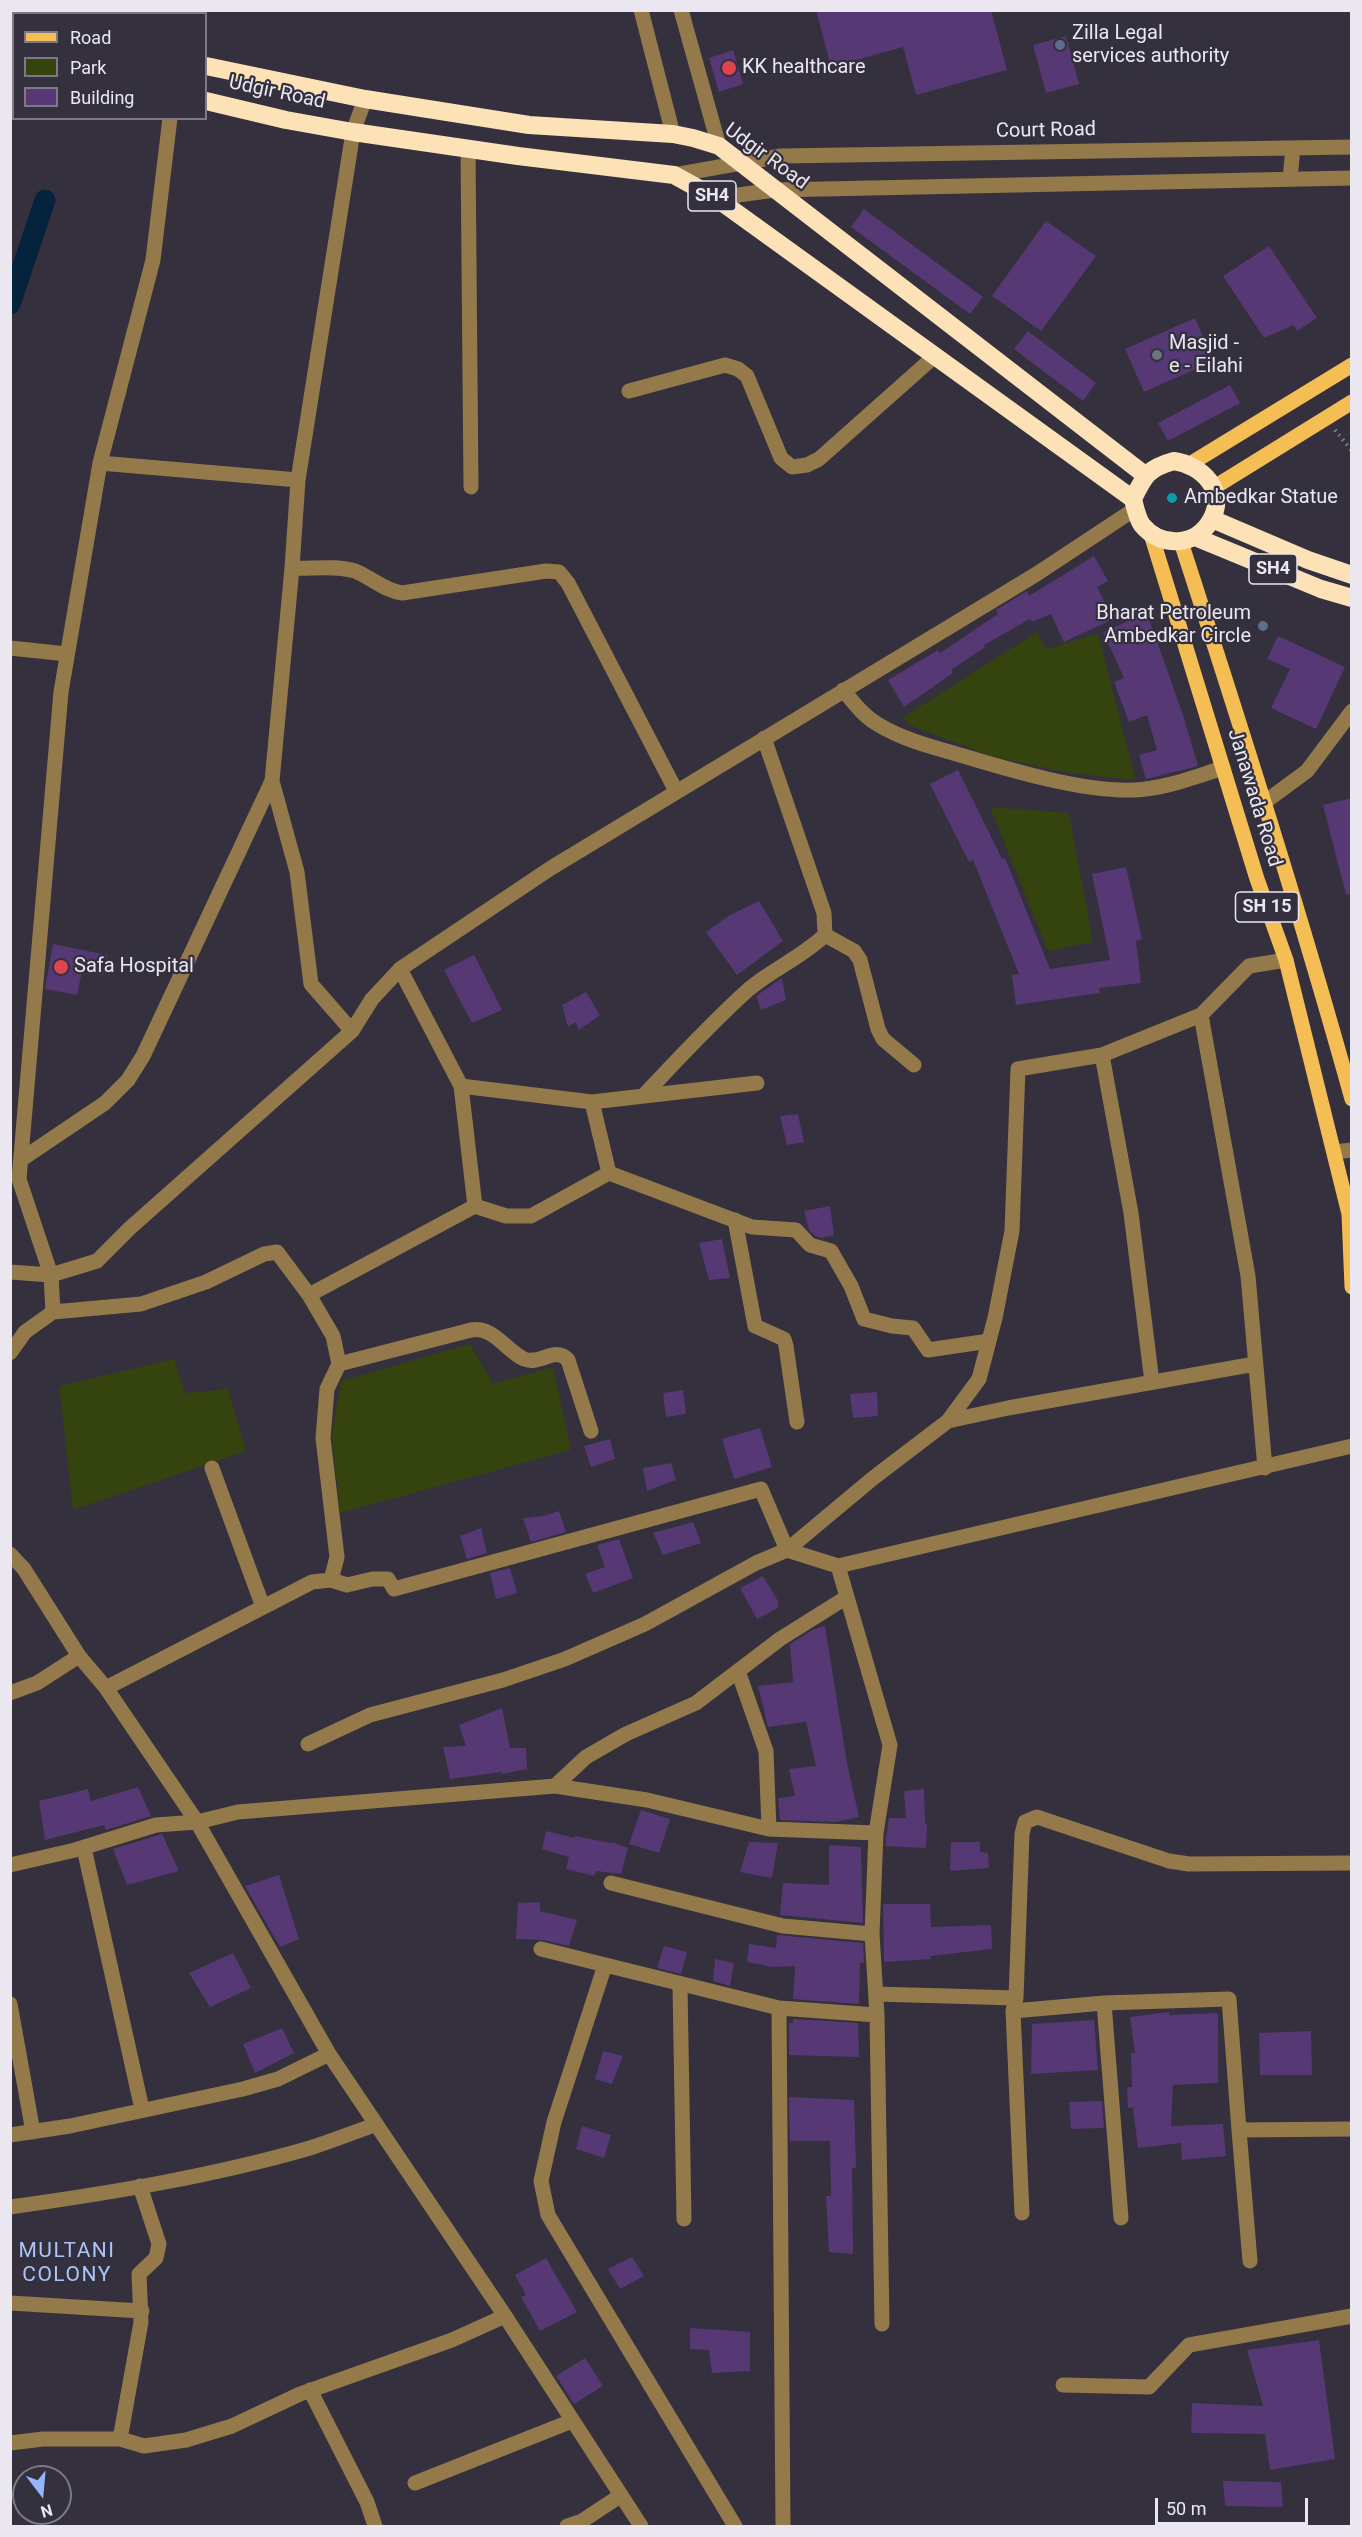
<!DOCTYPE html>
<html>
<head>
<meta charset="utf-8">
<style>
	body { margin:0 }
	#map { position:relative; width:1362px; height:2537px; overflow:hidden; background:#34303e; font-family:Roboto,sans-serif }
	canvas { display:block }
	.frame { position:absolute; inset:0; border:12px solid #eae7f1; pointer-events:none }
	.legend { position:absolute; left:12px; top:12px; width:195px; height:108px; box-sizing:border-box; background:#34303e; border:2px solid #7d7986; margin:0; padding:8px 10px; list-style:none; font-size:18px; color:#eae7f1 }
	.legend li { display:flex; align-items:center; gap:12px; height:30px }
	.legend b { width:30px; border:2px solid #7d7986 }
	.north { position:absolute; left:12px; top:2465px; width:60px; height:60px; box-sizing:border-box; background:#34303e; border:2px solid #7d7986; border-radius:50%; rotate:164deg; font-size:16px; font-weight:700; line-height:24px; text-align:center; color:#eae7f1 }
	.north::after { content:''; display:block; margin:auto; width:21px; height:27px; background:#95b6fd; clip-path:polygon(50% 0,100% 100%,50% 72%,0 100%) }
	.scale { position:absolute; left:1155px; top:2498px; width:153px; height:27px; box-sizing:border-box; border:3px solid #eae7f1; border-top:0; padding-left:8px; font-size:18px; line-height:21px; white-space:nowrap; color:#eae7f1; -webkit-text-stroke:4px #34303e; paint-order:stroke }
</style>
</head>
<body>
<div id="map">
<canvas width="1362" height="2537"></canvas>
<div class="frame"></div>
<ul class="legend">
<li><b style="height:8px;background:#f5be55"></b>Road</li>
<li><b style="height:16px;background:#35430f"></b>Park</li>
<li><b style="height:16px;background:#553874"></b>Building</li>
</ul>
<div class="north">N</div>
<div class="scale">50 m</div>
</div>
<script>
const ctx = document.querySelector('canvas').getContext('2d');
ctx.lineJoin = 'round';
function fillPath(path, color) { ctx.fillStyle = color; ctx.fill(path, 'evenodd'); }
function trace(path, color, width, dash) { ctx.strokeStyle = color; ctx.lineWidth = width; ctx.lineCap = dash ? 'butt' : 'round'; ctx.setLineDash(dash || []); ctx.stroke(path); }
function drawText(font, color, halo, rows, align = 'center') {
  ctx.font = font + ' Roboto,sans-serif'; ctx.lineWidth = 4.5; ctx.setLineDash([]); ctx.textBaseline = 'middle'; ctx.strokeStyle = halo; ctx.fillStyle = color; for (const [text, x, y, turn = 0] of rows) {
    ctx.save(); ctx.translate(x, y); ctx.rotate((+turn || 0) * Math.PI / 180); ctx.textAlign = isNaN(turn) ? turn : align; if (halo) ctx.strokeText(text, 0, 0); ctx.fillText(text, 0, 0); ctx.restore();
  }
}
fillPath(new Path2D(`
	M1037,632l9,17 52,-15 37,143 -3,3 -62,-7 -80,-17 -80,-31 -8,-7z
	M990,807l79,6 24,129 -45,9z
	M470,1344l23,40 60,-17 18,83 -231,63 -8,-76 9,-56z
	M174,1359l11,34 43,-4 18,62 -173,59 -14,-124z`), '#35430f');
trace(new Path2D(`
	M10,304l35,-104`), '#05233d', 21);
fillPath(new Path2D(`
	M816,10h175l16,60 -91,25 -13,-48 -72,20z
	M1066,36l13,48 -33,9 -13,-48z
	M733,50l10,34 -24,8 -10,-34z
	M864,209l119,88 -13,17 -119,-87z
	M1046,221l50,35 -55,75 -49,-35z
	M1269,246l48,72 -20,13 -3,-6 -30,13 -41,-62z
	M1195,318l19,43 -70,31 -19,-43z
	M1028,331l68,52 -13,18 -69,-52z
	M1230,385l10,18 -72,38 -10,-18z
	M1094,556l14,25 -11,6 16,32 -49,23 -13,-28 -19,8 -2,-3 -46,26 1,2 -34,23 2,3 -49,34 -16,-27 50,-30 2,3 58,-39 -2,-4 31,-19 2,5z
	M1147,613l36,102 15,51 -52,13 -7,-24 18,-5 -10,-35 -18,7 -15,-40 10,-4 -21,-46z
	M1278,636l67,31 -29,62 -45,-21 19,-39 -23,-10z
	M958,770l44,89 3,-1 45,111 60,-9 -18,-86 34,-7 16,72 -6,2 5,42 -42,5 1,5 -84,12 -4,-30 7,-1 -46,-114 -4,2 -39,-78z
	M1352,798v96l-6,1 -23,-90z
	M759,901l24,40 -46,34 -31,-43 24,-17z
	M53,944l54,11 -4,20 -21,-4 -5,24 -32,-6z
	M474,955l28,55 -30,13 -28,-53z
	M782,978l4,22 -25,10 -5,-14z
	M586,992l14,23 -21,15 -3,-8 -8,5 -6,-22z
	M798,1114l6,28 -17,3 -7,-29z
	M830,1206l4,29 -12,3 -7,-2 -6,-6 -5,-19z
	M722,1239l8,39 -21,2 -10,-37z
	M683,1390l3,24 -20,3 -3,-24z
	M877,1392l1,24 -25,2 -3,-24z
	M760,1428l12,39 -38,12 -12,-40z
	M610,1439l5,20 -24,8 -7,-21z
	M671,1463l5,17 -29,11 -4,-23z
	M559,1511l7,21 -35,10 -8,-24 20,-2z
	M693,1522l8,21 -38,12 -10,-22z
	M481,1528l6,25 -20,6 -7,-23z
	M619,1539l14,39 -40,15 -8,-19 20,-7 -8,-22z
	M510,1568l7,25 -21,6 -6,-26z
	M763,1576l15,25v7l-21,11 -17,-31z
	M825,1626l22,137 12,54 -23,5 -56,-2 -2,-22 17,-2 -6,-27 27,-3 -10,-44 -38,5 -10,-41 35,-4 -3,-38 24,-15z
	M502,1708l8,40h16l1,21 -25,5v-2l-52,7 -7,-32 23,-1 -7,-21z
	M138,1787l13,29 -45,14 -2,-5 -59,15 -6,-39 49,-12 3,12z
	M924,1789l1,35h2l-1,24 -41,-2 4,-28h17l-2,-27z
	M641,1810l29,9 -11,34 -30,-9z
	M546,1831l29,7v-2l36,7 1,-1 16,6 -7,26 -25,-3 -2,5 -28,-7 3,-12 -27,-8z
	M162,1834l17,37 -52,14 -14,-36z
	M749,1842l29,1 -6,35 -32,-6z
	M951,1842h29v10l8,1 1,15 -39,3z
	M829,1845l32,2 2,76 -83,-8 3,-32 46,2z
	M279,1875l20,64 -19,8 -35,-61z
	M540,1902v9l37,9 -8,26 -26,-6 -27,-1 2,-36z
	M883,1904h47l1,23 60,-2 1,24 -62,7 1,3 -47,3z
	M777,1935l86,8 1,20h-4l-1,41 -66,-5 2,-33 -23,1 -25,-5 2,-18 27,4z
	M664,1946l23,6 -6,22 -24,-6z
	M233,1953l18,35 -41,19 -21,-34z
	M715,1959l19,4 -4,23 -17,-5z
	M1169,2012v3l49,-2v70l-45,2 -2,41 52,-2 3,32 -44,4 -1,-17 -43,5 -5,-41 -5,1 -1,-21h5l-1,-34h4l-5,-36z
	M793,2019l65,4 1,34 -70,-2v-32h4z
	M1094,2020l4,50 -67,4 1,-50z
	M282,2028l12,25 -39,20 -12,-29z
	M1311,2031l1,44h-52l-1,-42z
	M603,2051l20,5 -11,28 -17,-5z
	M789,2097l65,3 2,68h-4l1,86 -24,-2 -3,-56h5l-1,-55h-40z
	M1102,2101l2,27 -33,1 -2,-27z
	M582,2126l29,9 -7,23 -28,-9z
	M632,2257l12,19 -24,13 -12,-20z
	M546,2258l31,54 -37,19 -19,-34 5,-2 -11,-20z
	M690,2328l60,4v39l-38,2 -3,-23 -19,-1z
	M1319,2340l16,119 -65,11 -5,-36 -74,-1 1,-30 71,3 -16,-56z
	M585,2358l18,28 -29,18 -18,-28z
	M1223,2481l58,1 2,25 -58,-1z`), '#553874');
trace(new Path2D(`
	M1335,430l17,21`), '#85828e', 4, [1.5, 4.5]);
trace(new Path2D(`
	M641,10l32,124
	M681,10l38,136
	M192,14l1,-4
	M10,96l4,-4
	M468,149l3,338
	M674,175l107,-19 571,-9
	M1290,179l3,-31
	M716,198l59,-8 577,-12
	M629,391l96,-26 13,4 9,7 34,82 11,9 15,-2 12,-6 117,-104
	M100,463l198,17
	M292,568c20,1 44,-3 63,3 17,7 30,20 47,22l144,-22 13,1 9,11 108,208
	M10,648l57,6
	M843,690c11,13 21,27 36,35 25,15 53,22 81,30 50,15 123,37 174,35 30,-1 60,-13 89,-22
	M1265,802l42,-31 45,-60
	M825,935l29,16 6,9 18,69 5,10 31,26
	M400,969l61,117 131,16 165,-19
	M1201,1015l47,261 17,192
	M352,1031l-41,-47 -14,-112 -25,-91 20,-213 6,-88 55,-348 12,-33
	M1102,1055l29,158 21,169
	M461,1086l14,120
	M644,1095c34,-36 68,-73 105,-106 24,-20 53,-32 76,-54l-1,-22 -60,-175
	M592,1102l17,71 143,54 44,3 14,15 21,6 20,35 13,33 28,7 21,2 15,22 61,-9
	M1334,1152l18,-2
	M22,1159l83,-56 23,-23 15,-24 129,-275
	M735,1220l20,106 29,13 2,7 11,76
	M10,1272l41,3 46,-14 33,-33 222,-197 20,-32 28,-30 151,-101 484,-293 100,-66
	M309,1295l166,-89 31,10h25l78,-43
	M53,1312l-2,-37 -32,-96 42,-487 39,-229 53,-203 17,-142
	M10,1353l15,-21 28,-20 88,-8 65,-22 58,-28 13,-2 32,43 24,41 6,28 -12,25 -4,49 14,119 -6,23
	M339,1364l132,-34c23,-4 35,21 53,29 16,7 31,-14 44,1l23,71
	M948,1421l60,-13 247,-44
	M212,1468l51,139
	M10,1554l14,15 55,87 27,32 91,134 132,232 176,262 136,210
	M738,1671l28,80 3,78
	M106,1688l206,-106 19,-2 16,5 25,-6h16l6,10 367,-100 26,61 51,16
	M10,1693l27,-10 42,-27
	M308,1744l62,-29 133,-35 62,-21 80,-35 111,-61 31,-13 85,-71 76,-58 31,-42 16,-61 17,-87 6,-162 84,-14 99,-40 48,-49 37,-6
	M555,1786l31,-29 40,-23 70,-31 84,-64 67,-42
	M84,1848l58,261
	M10,1865l65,-15 81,-25 41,-3 41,-10 317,-26 92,14 122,29 107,4
	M611,1883l172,43 89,8
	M541,1949l238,59 98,7
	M605,1965l-51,157 -13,59 7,34 187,311
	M680,1985l4,234
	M876,1994l140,4 -3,13 91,-8 125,-4 10,131 113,-1
	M1016,1998l6,-164 3,-12 12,-5 132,44 20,3 163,-1
	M1104,2003l17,215
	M10,2004l23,128
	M779,2008l4,518
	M1013,2011l9,202
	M1239,2130l11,131
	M10,2135l60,-9 173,-37 35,-10 51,-25
	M10,2207c101,-14 203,-31 300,-59 22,-7 44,-16 65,-23
	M10,2303l132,8
	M882,2324l-5,-309 -5,-81 4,-101 14,-88 -52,-179 514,-120
	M1063,2385l86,2 40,-42 163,-29
	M310,2390l57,112 8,24
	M120,2439l21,-117 -2,-48 17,-16 3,-14 -19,-58
	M10,2443l33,-4h77l24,7 42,-6 46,-14 68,-32 152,-54 53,-24
	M415,2483l157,-62
	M567,2526l15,-5 38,-25`), '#94794a', 15);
trace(new Path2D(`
	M29,14l1,-4
	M57,14l2,-4
	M1190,464l162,-99
	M1213,488l139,-86
	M1151,534l106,345 29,81 63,254 3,73
	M1181,542c60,185 119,370 171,557`), '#f5be55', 15);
trace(new Path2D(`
	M10,24l4,-1
	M206,66l159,33 164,26 144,9 20,4 26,8 426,329
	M10,73l4,2
	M206,101l80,19 67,12 165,24 156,19 42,23 417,301
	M1174,461c27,4 54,29 37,59 -15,27 -50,28 -69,5 -5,-7 -7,-18 -9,-26 11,-23 15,-31 41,-38z
	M1212,519l96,41 44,15
	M1195,537l126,52 31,9`), '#fce2b6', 18);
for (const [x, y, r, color] of [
	[1060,45,6,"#5c6f8a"],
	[729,68,8,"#e0444e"],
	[1157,355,6,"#6b7280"],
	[1172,498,6,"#0f9aa8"],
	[1263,626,6,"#5c6f8a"],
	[61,967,8,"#e0444e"]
]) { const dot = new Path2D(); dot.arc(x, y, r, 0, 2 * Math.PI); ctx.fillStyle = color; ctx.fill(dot); trace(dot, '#34303e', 2); }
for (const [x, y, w] of [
	[712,196,48],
	[1273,569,48],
	[1267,907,63]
]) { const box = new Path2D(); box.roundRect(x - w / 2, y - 15, w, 30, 4.5); ctx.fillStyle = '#34303e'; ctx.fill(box); trace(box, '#eae7f1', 1.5); }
drawText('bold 18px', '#eae7f1', null, [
	["SH4",712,196],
	["SH4",1273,569],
	["SH 15",1267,907]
]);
drawText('20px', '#eae7f1', '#34303e', [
	["Zilla Legal",1072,34],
	["services authority",1072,57],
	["KK healthcare",742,68],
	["Masjid -",1169,344],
	["e - Eilahi",1169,367],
	["Ambedkar Statue",1184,498],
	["Bharat Petroleum",1251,614,"right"],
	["Ambedkar Circle",1251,637,"right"],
	["Safa Hospital",74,967]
], 'left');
drawText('20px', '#eae7f1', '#34303e', [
	["Udgir Road",277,93,12],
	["Court Road",1046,131,-1],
	["Udgir Road",766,157,36],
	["Janawada Road",1254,798,73]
]);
ctx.letterSpacing = '1.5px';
drawText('21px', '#abc4f9', '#34303e', [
	["MULTANI",67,2252],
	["COLONY",67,2276]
]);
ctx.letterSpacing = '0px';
</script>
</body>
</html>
